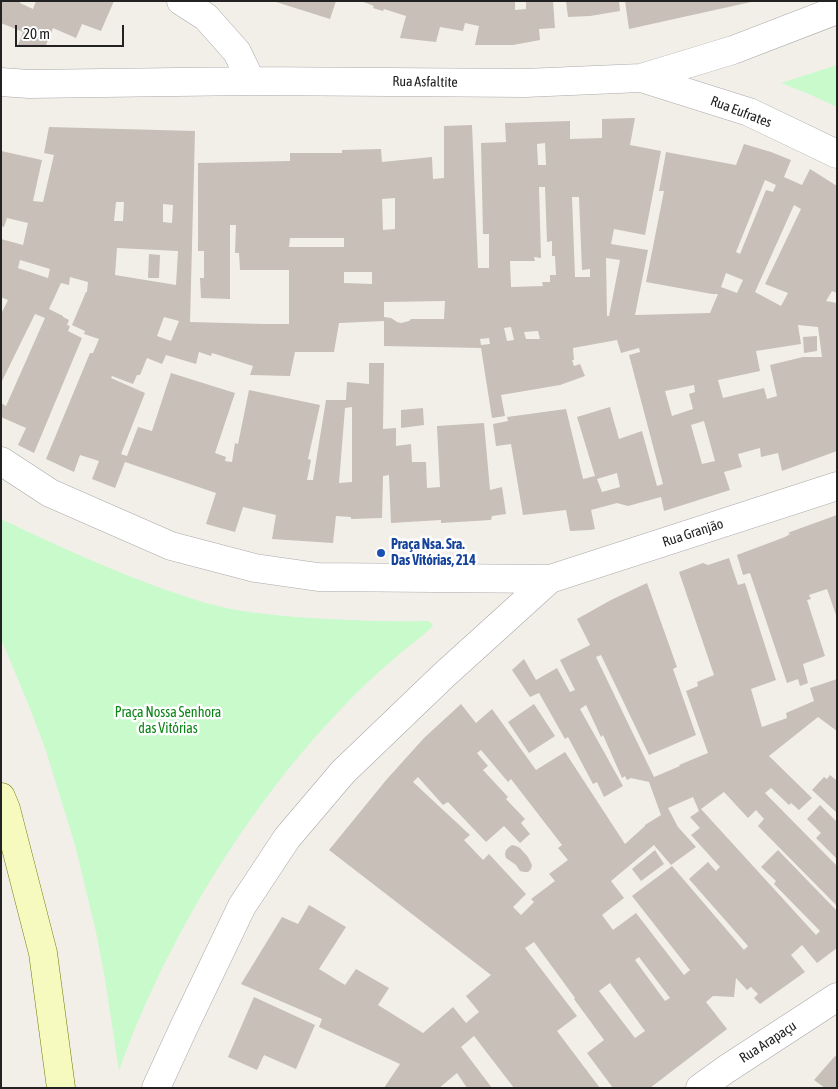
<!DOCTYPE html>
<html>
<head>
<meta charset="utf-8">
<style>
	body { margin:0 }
	#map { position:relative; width:838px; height:1089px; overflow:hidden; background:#f2efe9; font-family:"Asap Condensed",sans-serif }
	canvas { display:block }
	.frame { position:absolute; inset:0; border:2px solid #222; pointer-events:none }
	.scale { position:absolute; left:15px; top:25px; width:109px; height:22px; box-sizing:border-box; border:2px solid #222; border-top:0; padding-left:6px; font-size:15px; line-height:18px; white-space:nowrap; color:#222; -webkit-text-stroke:4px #fff; paint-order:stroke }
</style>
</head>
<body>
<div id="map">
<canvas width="838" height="1089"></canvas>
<div class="frame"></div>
<div class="scale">20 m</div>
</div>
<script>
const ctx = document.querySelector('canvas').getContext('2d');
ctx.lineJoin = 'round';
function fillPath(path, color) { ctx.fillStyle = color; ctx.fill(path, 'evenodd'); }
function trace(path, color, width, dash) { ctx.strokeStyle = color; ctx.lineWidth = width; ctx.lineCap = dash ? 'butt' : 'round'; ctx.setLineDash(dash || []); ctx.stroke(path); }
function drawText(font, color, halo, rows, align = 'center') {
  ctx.font = font + ' "Asap Condensed",sans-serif'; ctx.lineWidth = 5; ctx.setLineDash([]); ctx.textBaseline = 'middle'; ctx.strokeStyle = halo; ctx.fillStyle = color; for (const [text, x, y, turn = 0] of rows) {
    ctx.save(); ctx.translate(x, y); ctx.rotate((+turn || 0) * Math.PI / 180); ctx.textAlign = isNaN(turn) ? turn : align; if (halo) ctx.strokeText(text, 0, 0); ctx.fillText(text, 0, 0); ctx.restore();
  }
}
fillPath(new Path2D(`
	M837,65v42l-26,-12 -30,-12z
	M1,519c55,26 111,52 168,72 21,7 42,14 62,18 22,4 43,6 65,8 43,3 86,5 129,4 5,0 6,1 8,5 -12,12 -26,21 -38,32 -19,16 -36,32 -53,50 -95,99 -177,233 -223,363l-14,-92 -9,-47 -21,-87 -29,-94 -17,-45 -28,-67z`), '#c8facc');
fillPath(new Path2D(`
	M1,1h20l-1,2 13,6 3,-8h78l-13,30 -19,-7 -6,14 -23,-10 -7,17h-28l5,-13 -22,-9z
	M273,1h63l-6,18z
	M361,1h154v9l11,-1v-8h27l2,27 -16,1 1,11 -27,5h-38l4,-19 -14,-3 -2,8 -23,-4 -4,15 -36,-4 6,-22 -22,-7 -1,2 -10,-3 1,-2z
	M566,1h53l1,10 -30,5 -22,1z
	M625,1h126v1l-122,27z
	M632,118h3l-5,27 31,6 -16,84 -31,-6 -3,15 37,6 -13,65 75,-2 8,-19h-6l-66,-12 18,-91h-5l7,-39 70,13 8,-21 27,8 20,8 -7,17 18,8 8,-16 27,17v107l-5,-2 -6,10 11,2v148l-55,20 -4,-18 -17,4 -1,-9 -22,6 4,13 -18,5 6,18 -66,21 -3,-14 -33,9 -11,-3 -26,7 4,19 -5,1 -20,1 -4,-21 -43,5 -12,-71 -15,2 -3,-22 15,-3 -1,-4 59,-8 17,70 12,-3 -18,-59 33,-10 9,32 23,-8 15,55 6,-2 -34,-129 11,-3 -1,-4 -18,5 -4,-13 -44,8 1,12h-2l2,6 6,-2 5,12 -25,9 -59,10 4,21 -13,2 -11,-70 -97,-2v-25l-45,2 -5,29h-39l-5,24 -40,-1 3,-9 -41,-13 -1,3 -12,-4 -3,12 -30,-9 -4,9 -15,-6 -7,17h-3l-4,9 -21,-8 -1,2 34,15 -24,61 6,2 11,-29 14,4 19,-58 64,20 -20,60 11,4 -1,4 7,1 3,-19 3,1 11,-54 71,15 -12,54 3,1 -4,20h6l13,-80h20l1,-18 22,2v-21h15l-1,66 13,-1v18l15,-2 1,18h14l1,26 13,-1 -3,-61 47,-3 6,67 12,-3 4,27 -14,2 -1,4 -50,3v-3l-50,3 -2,-48 -6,1 -1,42 -31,1v-2l-15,-1 -3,27 -61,-4 4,-24 -33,-8 -8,25 -29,-8 10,-31 -91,-31 -10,26 -23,-9 7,-18 -19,-6 -6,17 -28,-13 44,-106h3l6,-14 -15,-5 1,-3 -13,-6 14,-33h1l1,-10 -18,-5 -1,8 -8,-2 -12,26 14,7v1l6,3 -2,5 3,1 -2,5 14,7 -48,115 -16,-8 8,-17 -25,-11v-14l5,3 39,-88 -10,-4 -34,69v-69l7,-14 -7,-3v-58l22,6 5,-22 -21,-5 -3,9 -3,-1v-75l41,9 -9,41 10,1 11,-47 -10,-2 5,-26 146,4 -5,191 75,2h24v-54h-49l-1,-17h-4l1,-28h-6v74l-29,-1 -1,-20h4v-27h-6v-88l92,-2v-8h52v-3l39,-1 1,13 50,-5 1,22 11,-1v-52l28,-1 6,143h11v-34h-6l-2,-91 25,-1 -1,-19 65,-2v18l32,-1v-19zM545,143l1,22h-8l-1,-21zM765,180l11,5 -3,7 -7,-2 -26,64 -4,-2zM539,187h6l2,55 5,-1v15h3l1,19h-6v7h-8l1,4 -32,1 -1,-26h25l-1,-4 7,1zM572,197h7l3,73 8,-1v8h-15zM395,198v31l-12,1 -1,-31zM116,202h8l-1,19h-9zM163,204l10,1 -1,18 -9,-1zM794,205l7,4 -36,75 23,9 -7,13 -26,-14zM290,238h54v9h-55zM117,248l61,3 -2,34 -61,-10zM606,258l14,2 -11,56h-2zM20,260l30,9 -2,9 -30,-10zM344,272h28v12l-28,-1zM726,273l17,7 -6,13 -16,-6zM445,301l-1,18h-33l-2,2 -8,2 -4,-1 -6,-4 -7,-1v-15zM164,317l15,4 -8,20 -14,-5zM798,325l20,2 4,30h-19l-33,8 7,31 -10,3 -3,-11 -41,10 -5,-18 42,-9 -4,-20 45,-7zM511,327l3,13 -7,1 -3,-13zM538,331l2,8h-14l-2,-7zM489,338l1,6 -9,1 -1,-6zM694,385l1,7 -6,2 4,15 -21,7 -7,-25zM352,407v75l-13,1 6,-75zM704,421l11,40 -13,3 -11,-39zM617,473l3,14 -18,5 -5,-13z
	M149,254l11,1 -1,23h-11z
	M817,336v15l-13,2 -1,-16z
	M423,408l1,17 -23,3v-18z
	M837,515v103l-10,-29 -18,6 2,4 -4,1 18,56 -22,8 5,19 -8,3 -2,-7 -11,4 -37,-110 -7,2 -6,-20 48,-18 5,-3 -2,-1 2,-1z
	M729,558l9,27 7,-2 31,97 -25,9 11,38 25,-9 -1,-5 28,-12 -4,-13 27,-9v52l-19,-14 -49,39 43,42 -13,12 -8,-7 -2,2 -18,-17 -6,5 72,73v40l-79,-80 6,-7 -8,-9 -8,8 -24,-26 -23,17 115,126 4,-4 -46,-47 2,-3 -15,-14 17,-17 59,61v37l-20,15 -15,-18 -11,10 14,17 -45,32 -6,-6 4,-4 -7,-7 -4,3 -11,-12 -2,19 -21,-1 -7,6 21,27 -77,59h-37l-26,-35 17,-13 -30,-41 1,-1 -41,-56 -9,6 52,68 -20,15 43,57h-86l-40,-52 -13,11 31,41h-25l-10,-15 -18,15h-55l16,-24 -81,-37 3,-8 -81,-35 41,-67 16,7 11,-19 37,22 -27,42 26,16 11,-16 33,19 -11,17 45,28 30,-26 13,16 13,-11 -13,-16 25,-21 -162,-125 58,-71 37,-41 37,-34 15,19 16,-14 44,61 29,-18 60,92 20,-18v-1l16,-10 -12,-33 -18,-4 -4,2 -2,-4 -3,2 -19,-43 -2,2 -15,-32 -6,4 43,77 -19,11 -7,-15 -4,2 -25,-47 -3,2 -26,-46 -9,4 -18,-27 12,-11 12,21 21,-12 13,24 5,-2 -15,-30 30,-15 -13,-26 34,-19 36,-17 30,84 -4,2 23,66 -47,20 -48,-100 -5,2 58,120 26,-11 -1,-1 29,-12 -22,-62 12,-5 -1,-4 17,-7 -35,-103 24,-9 5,2zM481,750l27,32 3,-3 51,66 -4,3 10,12 -19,14 6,7 -24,18 3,3 -13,13 -8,-8 13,-13 -37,-40 -6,6 -19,-20 6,-5 -57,-53 5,-5 25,28 5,-3 38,40 18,-16 16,17 10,-9 -9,-11 4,-4 -19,-20 2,-2 -25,-27 5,-4 -11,-13zM693,797l6,14 -9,6 10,11 -9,7 29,32 -4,4 -8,-9 -19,17 59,67 -4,4 -72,-84 -40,30 58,74 -6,5 -48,-62 -23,17 -11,-15 22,-17 -13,-17 43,-36 17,20 25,-18 -18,-20 -10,-19zM639,957l31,41 -5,3 -30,-41zM610,983l35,48 -10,7 -36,-47z
	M534,704l21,32 -26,17 -21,-31z
	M830,775l7,6v32l-25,-23 12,-13 3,2z
	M820,805l17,17v37l-21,-21 5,-5 -14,-14z
	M512,845l4,1 4,2 8,9 4,8 -1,4 -3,3h-4l-4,-1 -4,-6 -10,-7 -1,-4 1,-4 3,-3z
	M655,850l9,14 -23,17 -9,-12z
	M254,997l61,28 -19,44 -32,-14 -7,15 -29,-13z
	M835,1056l2,1v31h-12l-11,-8z`), '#c7bfb8');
const minor = new Path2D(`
	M181,1l25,16 31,35 14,29
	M641,78l108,34 88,42
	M1,82l28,2 222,-3 274,2 116,-5 92,-28 104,-40
	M1,461l49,32 121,53 84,22 63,9 232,2 287,-93
	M156,1088l27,-59 59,-123 45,-68 56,-66 100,-96 107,-97
	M700,1088l25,-18 112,-73`);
const secondary = new Path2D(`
	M1,797l5,12 37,144 18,135`);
trace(minor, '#a9a9a9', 29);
trace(secondary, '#707d05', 29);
trace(minor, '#fff', 28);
trace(secondary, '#f7fabf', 28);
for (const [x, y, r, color] of [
	[381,553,5,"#1a4fb4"]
]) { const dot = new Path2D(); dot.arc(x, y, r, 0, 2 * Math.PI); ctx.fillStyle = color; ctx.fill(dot); trace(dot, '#fff', 2); }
drawText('14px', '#222', '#fff', [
	["Rua Asfaltite",425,82,1],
	["Rua Eufrates",741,112,21],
	["Rua Granjão",693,533,-18],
	["Rua Arapaçu",768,1042,-33]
]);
drawText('bold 14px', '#164399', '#fff', [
	["Praça Nsa. Sra.",391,545],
	["Das Vitórias, 214",391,561]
], 'left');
drawText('14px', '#0c8416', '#fff', [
	["Praça Nossa Senhora",168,713],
	["das Vitórias",168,729]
]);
</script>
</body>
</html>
